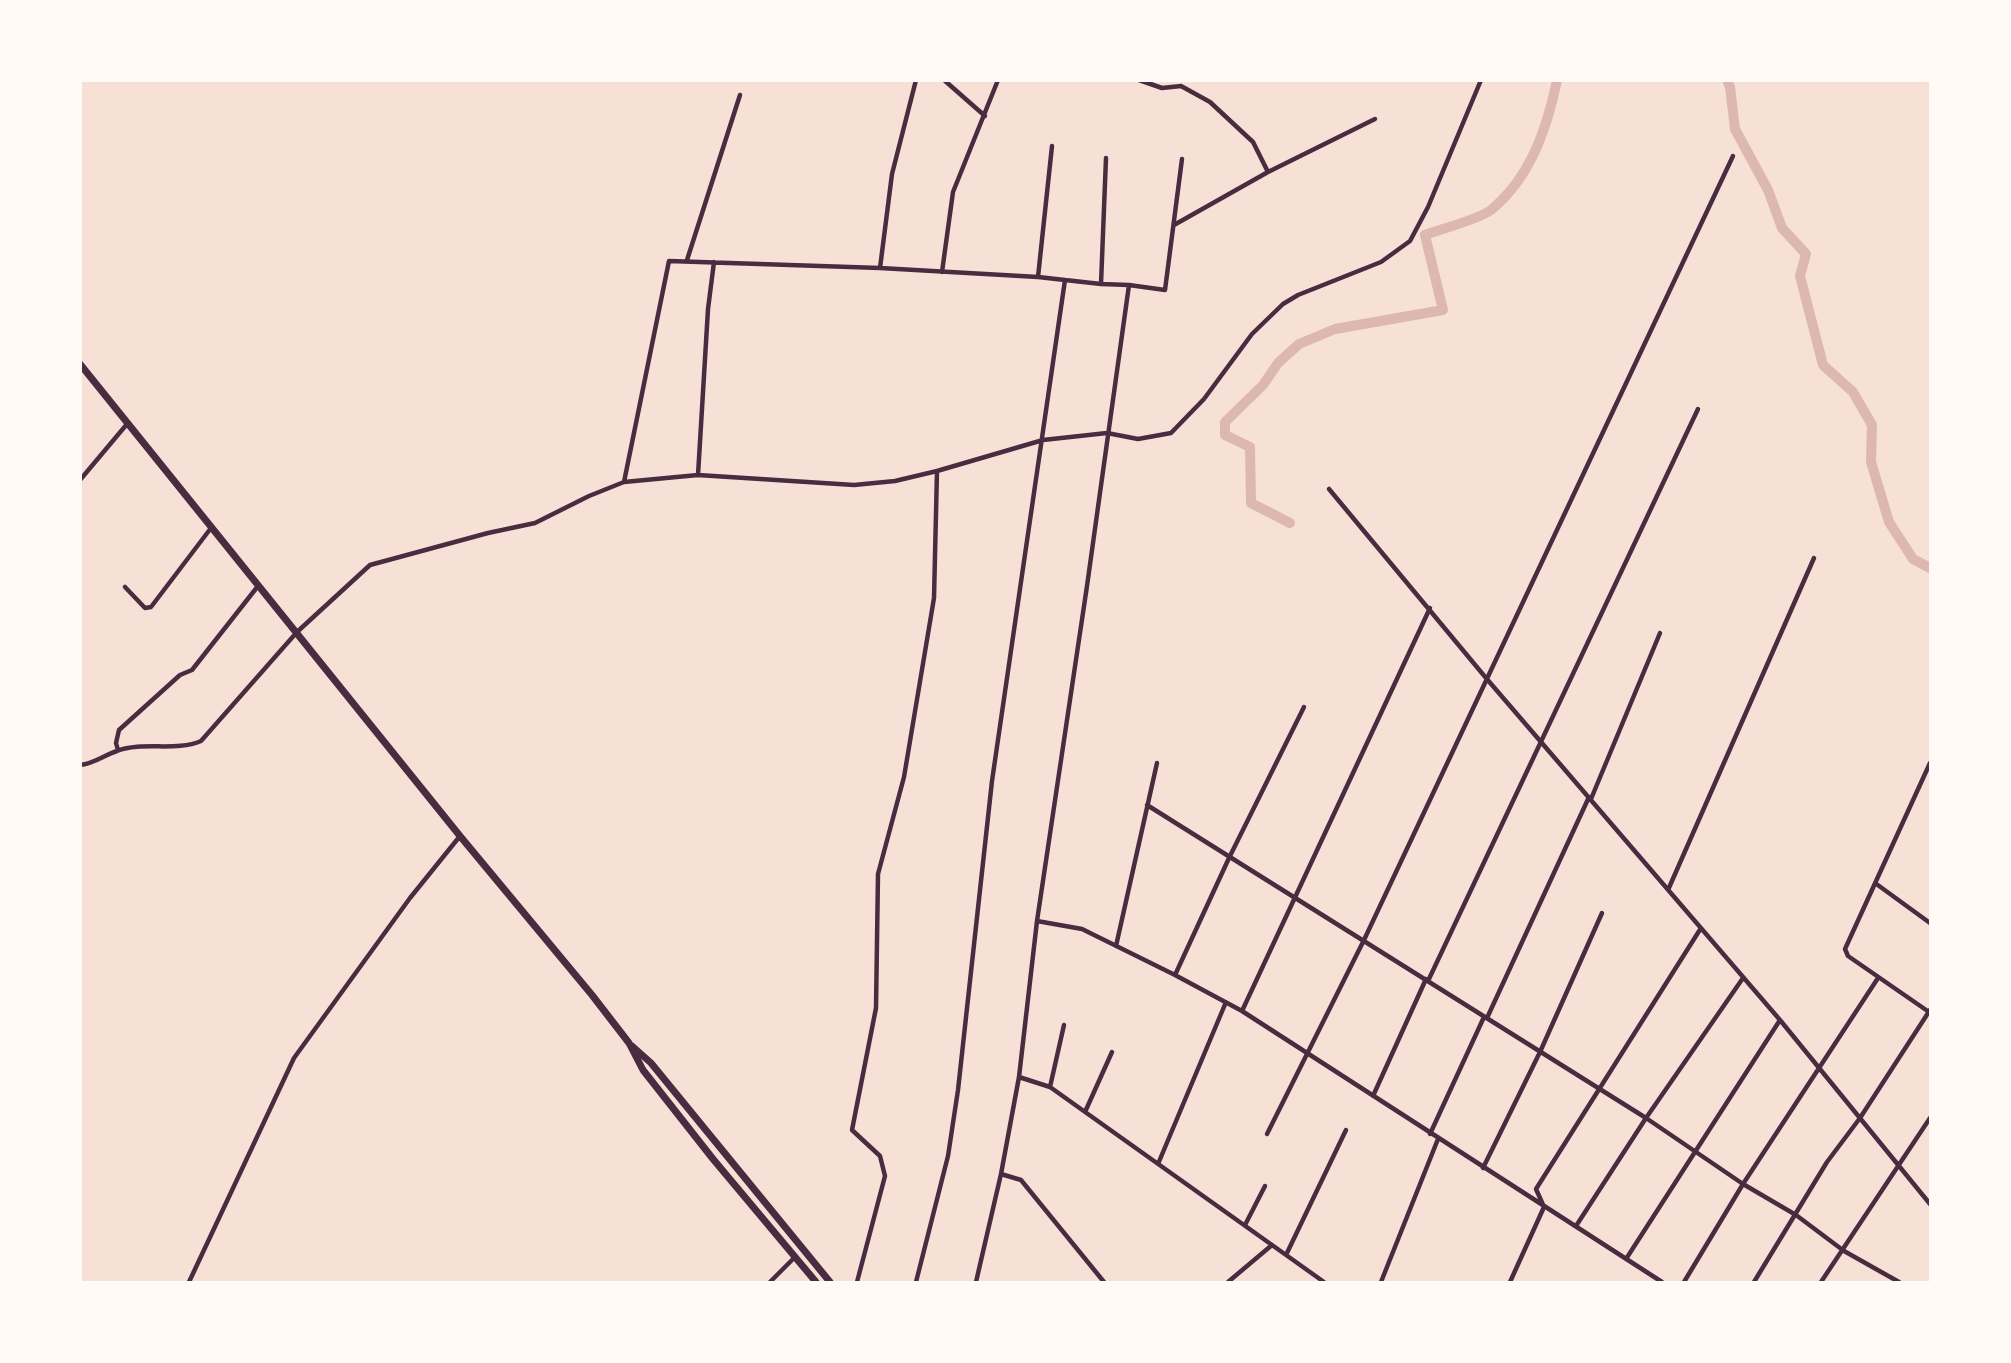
<!DOCTYPE html>
<html>
<head>
<meta charset="utf-8">
<style>
	body { margin:0 }
	#map { position:relative; width:2011px; height:1363px; overflow:hidden; background:#f7e1d7; font-family:"Source Sans 3",sans-serif }
	canvas { display:block }
	.frame { position:absolute; inset:0; border:82px solid #fffaf5; pointer-events:none }
</style>
</head>
<body>
<div id="map">
<canvas width="2011" height="1363"></canvas>
<div class="frame"></div>
</div>
<script>
const ctx = document.querySelector('canvas').getContext('2d');
ctx.lineJoin = 'round';
function trace(path, color, width, dash) { ctx.strokeStyle = color; ctx.lineWidth = width; ctx.lineCap = dash ? 'butt' : 'round'; ctx.setLineDash(dash || []); ctx.stroke(path); }
trace(new Path2D(`
	M1727,80l3,7 5,42 33,61 14,38 24,26 -6,22 23,89 30,27 19,33 -1,37 18,60 24,37 17,9
	M1290,523l-39,-20 -1,-56 -25,-12v-13l38,-37 15,-22 21,-19 36,-15 108,-19 -18,-75c16,-6 55,-16 66,-25 40,-33 56,-82 66,-130`), '#dcb8b0', 10);
trace(new Path2D(`
	M944,80l41,36
	M1139,80l23,8 19,-2 29,16 43,40 15,30
	M1174,225l94,-53 107,-53
	M687,260l53,-165
	M880,268l12,-94 24,-94
	M942,272l11,-80 45,-112
	M1038,277l14,-131
	M1129,285l36,5 17,-131
	M698,475l10,-166 6,-47
	M80,480l47,-56
	M624,482l45,-221 211,7 158,9 63,7
	M1329,489l157,189 294,342 150,184
	M125,587l20,21 6,-1 60,-79
	M118,750l-2,-7 3,-13 61,-55 12,-5 66,-84
	M80,765c14,-1 24,-10 37,-14 26,-10 59,1 84,-10l96,-109 73,-67 118,-32 47,-10 54,-27 35,-14 74,-7 156,10 41,-4 42,-10 106,-31 64,-7 31,6 33,-6 33,-34 48,-65 31,-30 15,-9 83,-33 29,-21 18,-34 53,-127
	M1591,799l69,-166
	M1147,805l499,313 97,66 53,31 48,36 55,31
	M1875,883l55,40
	M1668,890l146,-332
	M1037,921l45,8 93,46 67,36 420,271
	M1116,946l41,-183
	M1175,975l54,-117 75,-151
	M1428,981l270,-572
	M1242,1011l188,-403
	M1929,1012l-81,-56 -3,-7 85,-186
	M1487,1018l102,-221
	M1019,1077l31,10 274,195
	M1050,1087l14,-62
	M1373,1096l53,-117
	M1085,1112l27,-60
	M1267,1134l97,-194 369,-784
	M1430,1134l54,-117
	M1158,1164l68,-162
	M1483,1168l57,-116 62,-139
	M1001,1174l20,6 83,102
	M1245,1225l20,-39
	M1576,1226l70,-108 97,-140
	M1286,1255l60,-125
	M1626,1259l154,-239
	M189,1282l105,-224 116,-160 50,-62
	M770,1282l25,-25
	M857,1282l28,-106 -5,-20 -28,-26 24,-122 2,-134 26,-97 30,-179 3,-127
	M916,1282l32,-126 10,-66 34,-309 73,-501
	M976,1282l25,-108 18,-97 18,-156 50,-335 42,-301 -28,-1 5,-126
	M1228,1282l44,-37
	M1381,1282l57,-143
	M1510,1282l34,-75 -8,-18 165,-261
	M1684,1282l59,-98 135,-206
	M1754,1282l73,-120 33,-44 70,-108
	M1821,1282l109,-164`), '#4a2c40', 4.5);
trace(new Path2D(`
	M80,364l380,472 132,159 37,48 14,27 70,89 103,123
	M632,1046l19,17 179,219`), '#4a2c40', 7);
</script>
</body>
</html>
